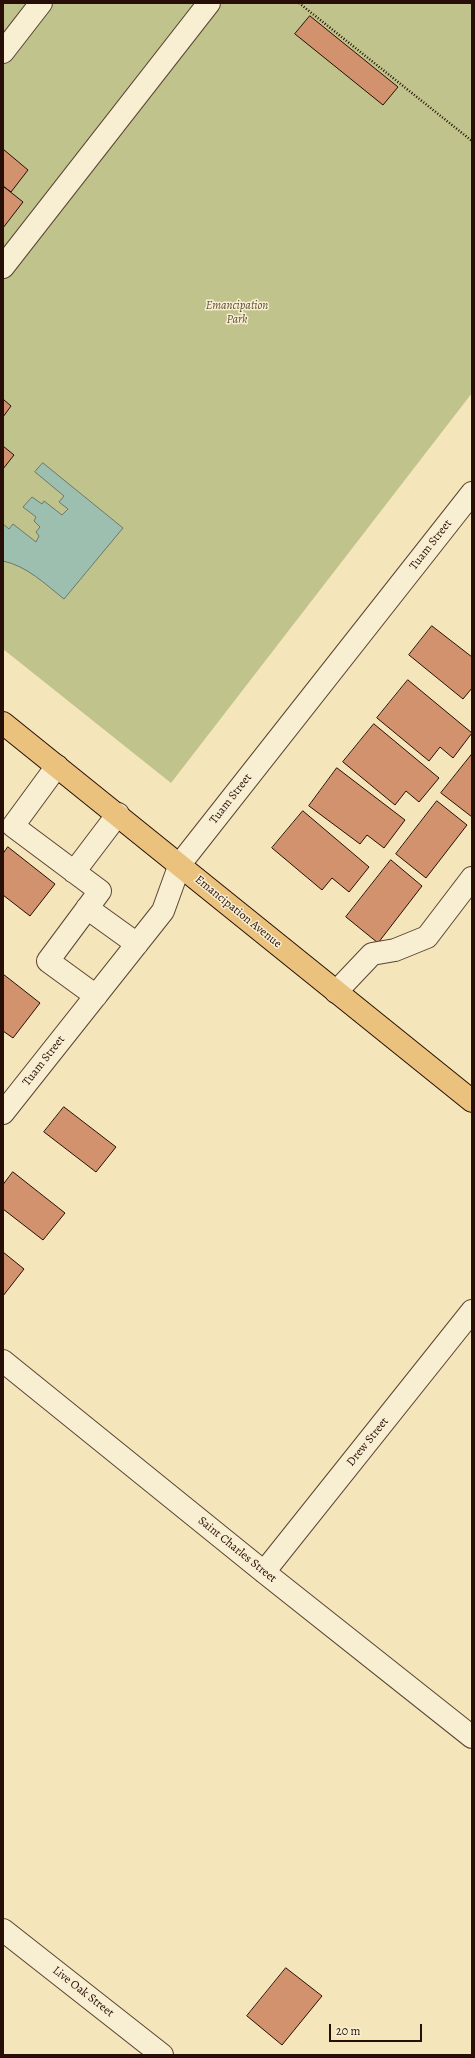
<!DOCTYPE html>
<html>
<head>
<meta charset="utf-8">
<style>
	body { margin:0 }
	#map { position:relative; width:475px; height:2058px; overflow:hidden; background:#f5e5ba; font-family:Alegreya,serif }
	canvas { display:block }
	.frame { position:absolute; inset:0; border:4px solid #270e06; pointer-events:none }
	.scale { position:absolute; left:329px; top:2024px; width:93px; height:18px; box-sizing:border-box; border:2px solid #270e06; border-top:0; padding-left:5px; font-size:12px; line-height:14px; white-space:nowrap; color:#270e06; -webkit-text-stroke:3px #f8eed2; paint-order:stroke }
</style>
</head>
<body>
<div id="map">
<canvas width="475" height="2058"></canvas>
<div class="frame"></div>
<div class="scale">20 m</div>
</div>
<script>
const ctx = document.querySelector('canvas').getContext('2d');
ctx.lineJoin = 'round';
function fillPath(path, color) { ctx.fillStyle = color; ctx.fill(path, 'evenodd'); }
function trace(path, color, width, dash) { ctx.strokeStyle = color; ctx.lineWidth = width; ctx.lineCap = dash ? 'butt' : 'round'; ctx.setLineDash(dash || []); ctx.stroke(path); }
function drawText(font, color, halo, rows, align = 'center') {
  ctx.font = font + ' Alegreya,serif'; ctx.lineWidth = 3; ctx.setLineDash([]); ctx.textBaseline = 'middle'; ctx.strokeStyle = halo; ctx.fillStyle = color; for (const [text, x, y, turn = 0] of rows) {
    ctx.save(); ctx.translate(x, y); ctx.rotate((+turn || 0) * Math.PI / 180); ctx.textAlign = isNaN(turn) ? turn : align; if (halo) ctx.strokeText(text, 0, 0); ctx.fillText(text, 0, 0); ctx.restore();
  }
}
fillPath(new Path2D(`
	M3,3h469v390l-301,390 -168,-134z`), '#c0c38c');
const water = new Path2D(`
	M43,463l80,65 -59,71c-19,-15 -37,-33 -61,-38v-37l6,5 4,-5 23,18 3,-6 -3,-4 4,-5 -6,-6 2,-4 -13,-10 9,-10 10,7 2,-3 18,14 6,-6 -9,-7 5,-6 -29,-24z`);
fillPath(water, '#9cbfb0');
trace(water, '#6d786c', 1);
const building = new Path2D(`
	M310,16l88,71 -15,18 -88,-71z
	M3,149l25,21 -17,22 -8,-6z
	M3,186l20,16 -20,26z
	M3,399l8,7 -8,11z
	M3,446l11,9 -11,14z
	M432,626l40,31v31l-9,11 -54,-44z
	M408,680l64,53 -19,25 -13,-11 -11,14 -52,-43z
	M374,724l65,54 -20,24 -13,-11 -11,14 -52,-43z
	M472,754v63l-31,-24z
	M337,768l68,52 -21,28 -17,-13 -7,9 -51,-38z
	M437,801l30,24 -41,53 -30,-24z
	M303,811l66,56 -20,25 -17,-14 -10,12 -50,-42z
	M8,847l47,37 -25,32 -27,-21v-41z
	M391,860l31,26 -44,57 -32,-26z
	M3,974l37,29 -27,35 -10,-7z
	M64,1107l52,40 -20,25 -52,-40z
	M13,1172l52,41 -22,27 -40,-31v-24z
	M3,1252l21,17 -21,27z
	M286,1968l36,28 -40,49 -35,-29z`);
fillPath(building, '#d1926d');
trace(building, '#270e06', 1);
const minor = new Path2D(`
	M3,52l38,-49
	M3,267l206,-264
	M57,766l-44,60 87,65 -52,70 48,35
	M74,872l44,-58
	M87,908l50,36
	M336,992l36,-38 23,-4 32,-13 45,-59
	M3,1113l160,-202 17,-47 292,-371
	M3,1361l261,211 208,165
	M264,1572l208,-261
	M3,1930l159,125`);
const major = new Path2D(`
	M3,723l469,378`);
trace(minor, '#5a4433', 24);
trace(major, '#270e06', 24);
trace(new Path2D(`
	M299,3l173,138`), '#270e06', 2.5, [1, 2]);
trace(minor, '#f8eed2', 22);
trace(major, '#eac27d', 22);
drawText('italic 12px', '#5d4d35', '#f8eed2', [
	["Emancipation",237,306],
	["Park",237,320]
]);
drawText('12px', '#270e06', '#f8eed2', [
	["Tuam Street",431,545,-52],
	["Tuam Street",231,799,-52],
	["Emancipation Avenue",238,912,39],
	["Tuam Street",44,1061,-52],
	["Drew Street",368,1442,-51],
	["Saint Charles Street",237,1550,39],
	["Live Oak Street",83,1992,38]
]);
</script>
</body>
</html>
